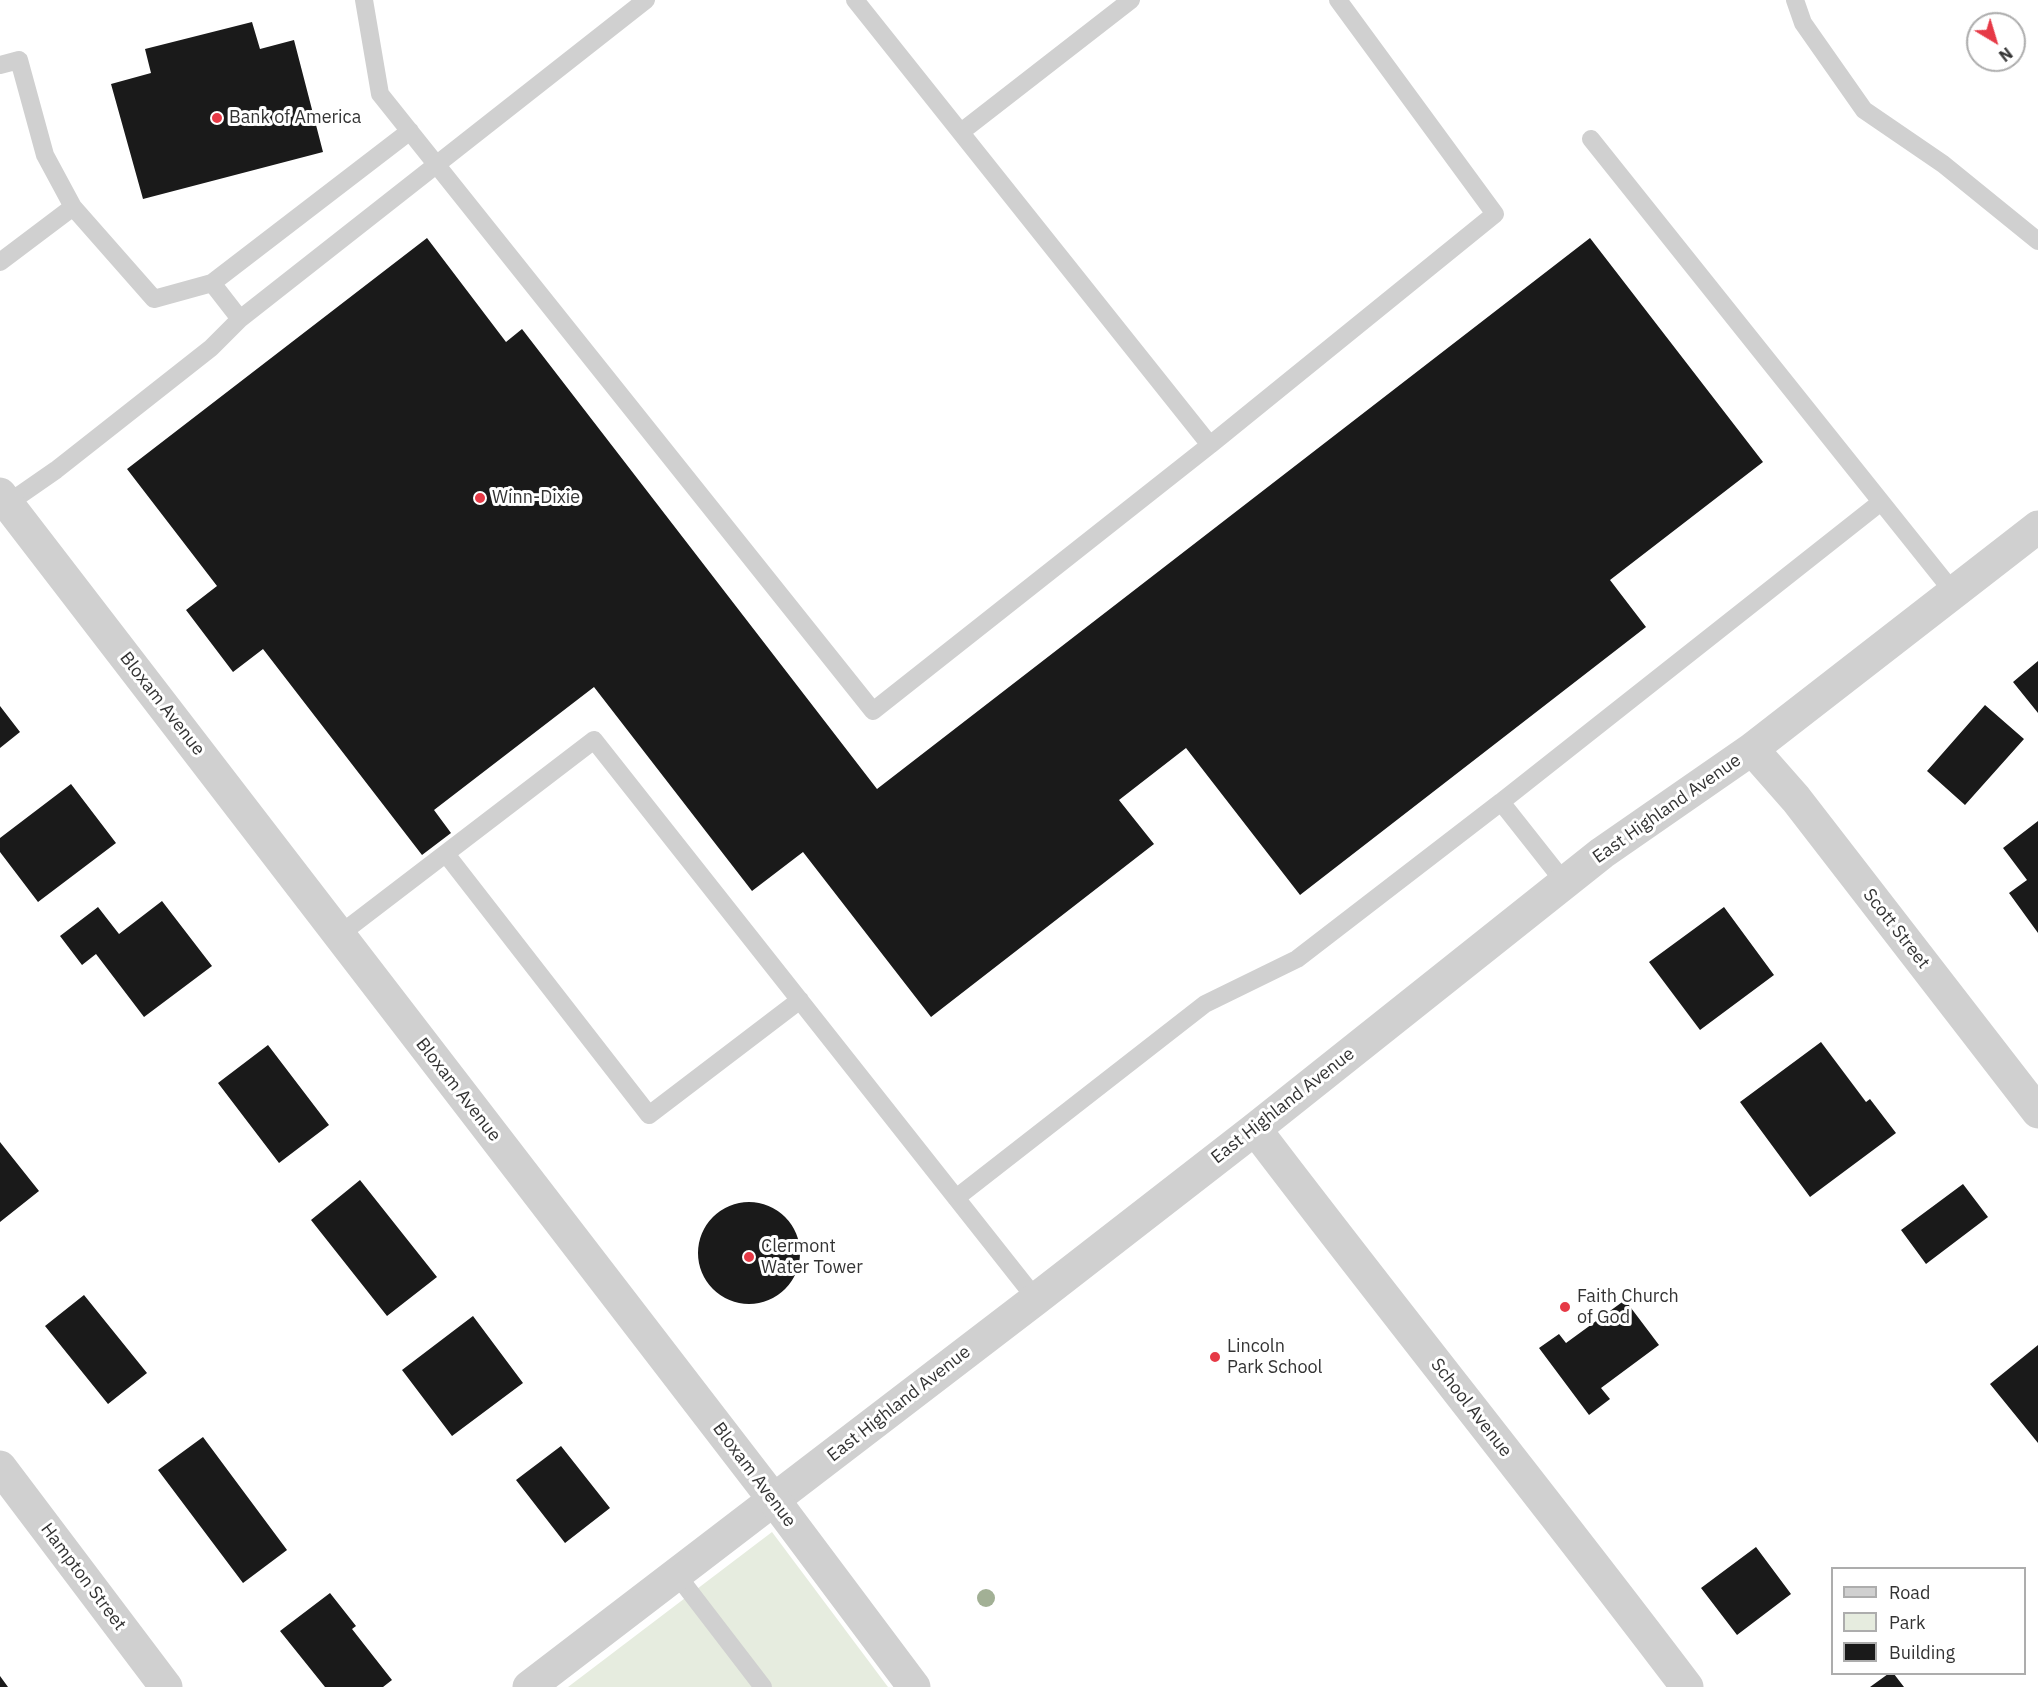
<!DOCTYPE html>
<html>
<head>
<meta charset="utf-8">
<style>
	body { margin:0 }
	#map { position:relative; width:2038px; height:1687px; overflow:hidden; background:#fff; font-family:"IBM Plex Sans",sans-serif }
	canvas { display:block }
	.legend { position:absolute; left:1831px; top:1567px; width:195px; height:108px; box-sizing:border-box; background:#fff; border:2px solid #adadad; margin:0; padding:8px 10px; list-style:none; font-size:18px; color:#333 }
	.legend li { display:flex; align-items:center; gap:12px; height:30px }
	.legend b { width:30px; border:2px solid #adadad }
	.north { position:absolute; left:1966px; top:12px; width:60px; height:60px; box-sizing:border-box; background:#fff; border:2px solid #adadad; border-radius:50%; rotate:142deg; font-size:16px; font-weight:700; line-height:24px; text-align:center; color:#333 }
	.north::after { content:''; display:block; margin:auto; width:21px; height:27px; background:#e63946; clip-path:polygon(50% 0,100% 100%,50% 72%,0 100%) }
</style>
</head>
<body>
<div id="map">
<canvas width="2038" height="1687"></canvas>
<ul class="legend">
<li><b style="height:8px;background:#d0d0d0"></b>Road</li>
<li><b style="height:16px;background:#e6ecdf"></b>Park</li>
<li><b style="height:16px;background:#1a1a1a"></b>Building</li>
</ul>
<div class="north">N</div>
</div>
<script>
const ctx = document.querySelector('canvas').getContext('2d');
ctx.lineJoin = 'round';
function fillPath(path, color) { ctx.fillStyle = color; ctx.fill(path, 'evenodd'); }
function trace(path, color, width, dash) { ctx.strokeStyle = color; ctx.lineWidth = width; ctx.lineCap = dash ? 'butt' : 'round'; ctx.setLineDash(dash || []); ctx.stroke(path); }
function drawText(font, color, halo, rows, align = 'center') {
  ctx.font = font + ' "IBM Plex Sans",sans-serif'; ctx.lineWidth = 6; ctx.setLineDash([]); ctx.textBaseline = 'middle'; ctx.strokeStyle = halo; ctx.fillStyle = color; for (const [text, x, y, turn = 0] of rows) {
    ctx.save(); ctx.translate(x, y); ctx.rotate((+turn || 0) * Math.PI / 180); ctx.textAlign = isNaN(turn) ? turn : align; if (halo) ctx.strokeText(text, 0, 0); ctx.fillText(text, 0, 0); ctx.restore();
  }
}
fillPath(new Path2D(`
	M772,1532l116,155h-320z`), '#e6ecdf');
fillPath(new Path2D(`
	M252,22l8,27 34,-9 29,112 -180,47 -32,-115 40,-11 -6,-24z
	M427,238l79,104 16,-13 355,460 713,-551 173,224 -153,118 36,47 -346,268 -114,-147 -67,52 35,44 -223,173 -128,-165 -51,39 -158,-204 -160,123 17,23 -29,22 -159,-206 -30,23 -47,-62 31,-24 -90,-117z
	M2038,661v52l-25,-31z
	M1985,705l39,34 -59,66 -38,-34z
	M0,706l20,26 -20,16z
	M71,784l45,59 -78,59 -38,-50v-14z
	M2038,821v112l-29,-40 18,-13 -24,-32z
	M162,901l50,65 -68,51 -48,-63 -14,11 -22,-29 38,-29 21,27z
	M1724,907l50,68 -74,55 -51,-68z
	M1821,1042l45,60 4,-3 26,34 -86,64 -70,-95z
	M268,1045l61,80 -50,38 -61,-80z
	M0,1142l39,49 -39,31z
	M360,1180l77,97 -50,39 -76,-96z
	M1963,1184l25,33 -62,47 -25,-34z
	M698 1253a51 51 0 1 1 102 0a51 51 0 1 1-102 0Z
	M84,1295l63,78 -39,31 -63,-78z
	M1625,1300l34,45 -58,43 9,11 -21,16 -50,-67 20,-14 7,9z
	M473,1316l50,67 -71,53 -50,-66z
	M2038,1345v98l-48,-59z
	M203,1437l84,113 -44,33 -85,-113z
	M561,1446l49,62 -45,35 -49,-63z
	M1756,1547l35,47 -54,41 -36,-47z
	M330,1593l26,33 -4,3 40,51 -9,7h-58l-45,-56z
	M1888,1674h6l10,13h-34z
	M0,1676l8,11h-8z`), '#1a1a1a');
trace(new Path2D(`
	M364,0l16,94 493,617 337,-266
	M855,0l355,445 285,-231 -157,-214
	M1795,0l8,23 61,87 79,54 95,77
	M0,65l19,-5 26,95 28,52
	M961,132l170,-132
	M1591,139l363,454
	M0,262l73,-55 81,92 58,-16
	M240,319l-28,-36 198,-152
	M7,504l49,-34 155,-122 29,-29 406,-319
	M1501,802l380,-300
	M446,854l203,261 151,-115
	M339,935l255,-195 442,559
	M956,1198l249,-194 92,-45 204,-157 64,81
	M677,1575l86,112`), '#d0d0d0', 18);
trace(new Path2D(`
	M1752,749l44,50 242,313
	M1255,1129c142,187 290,370 432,558
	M0,1467l166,220
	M529,1687l507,-388 219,-170 347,-276 150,-104 286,-222`), '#d0d0d0', 33);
trace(new Path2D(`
	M0,494l774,1006 140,187`), '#d0d0d0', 33);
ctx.fillStyle = '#a2b095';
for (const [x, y] of [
	[986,1598]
]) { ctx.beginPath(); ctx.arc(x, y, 9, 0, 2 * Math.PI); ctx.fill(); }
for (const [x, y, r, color] of [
	[217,118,6,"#e63946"],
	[480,498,6,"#e63946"],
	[749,1257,6,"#e63946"],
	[1565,1307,6,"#e63946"],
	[1215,1357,6,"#e63946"]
]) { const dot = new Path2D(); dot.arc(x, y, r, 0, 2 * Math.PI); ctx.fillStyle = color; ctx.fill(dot); trace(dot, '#fff', 2); }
drawText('18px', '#333', '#fff', [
	["Bank of America",229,118],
	["Winn-Dixie",492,498],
	["Clermont",761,1247],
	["Water Tower",761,1268],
	["Faith Church",1577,1297],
	["of God",1577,1318],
	["Lincoln",1227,1347],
	["Park School",1227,1368]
], 'left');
drawText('18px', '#333', '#fff', [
	["Bloxam Avenue",162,704,52],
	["East Highland Avenue",1667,809,-35],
	["Scott Street",1896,929,52],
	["Bloxam Avenue",458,1090,52],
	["East Highland Avenue",1283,1106,-38],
	["East Highland Avenue",899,1404,-38],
	["School Avenue",1471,1408,52],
	["Bloxam Avenue",754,1475,53],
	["Hampton Street",83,1577,53]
]);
</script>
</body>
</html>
